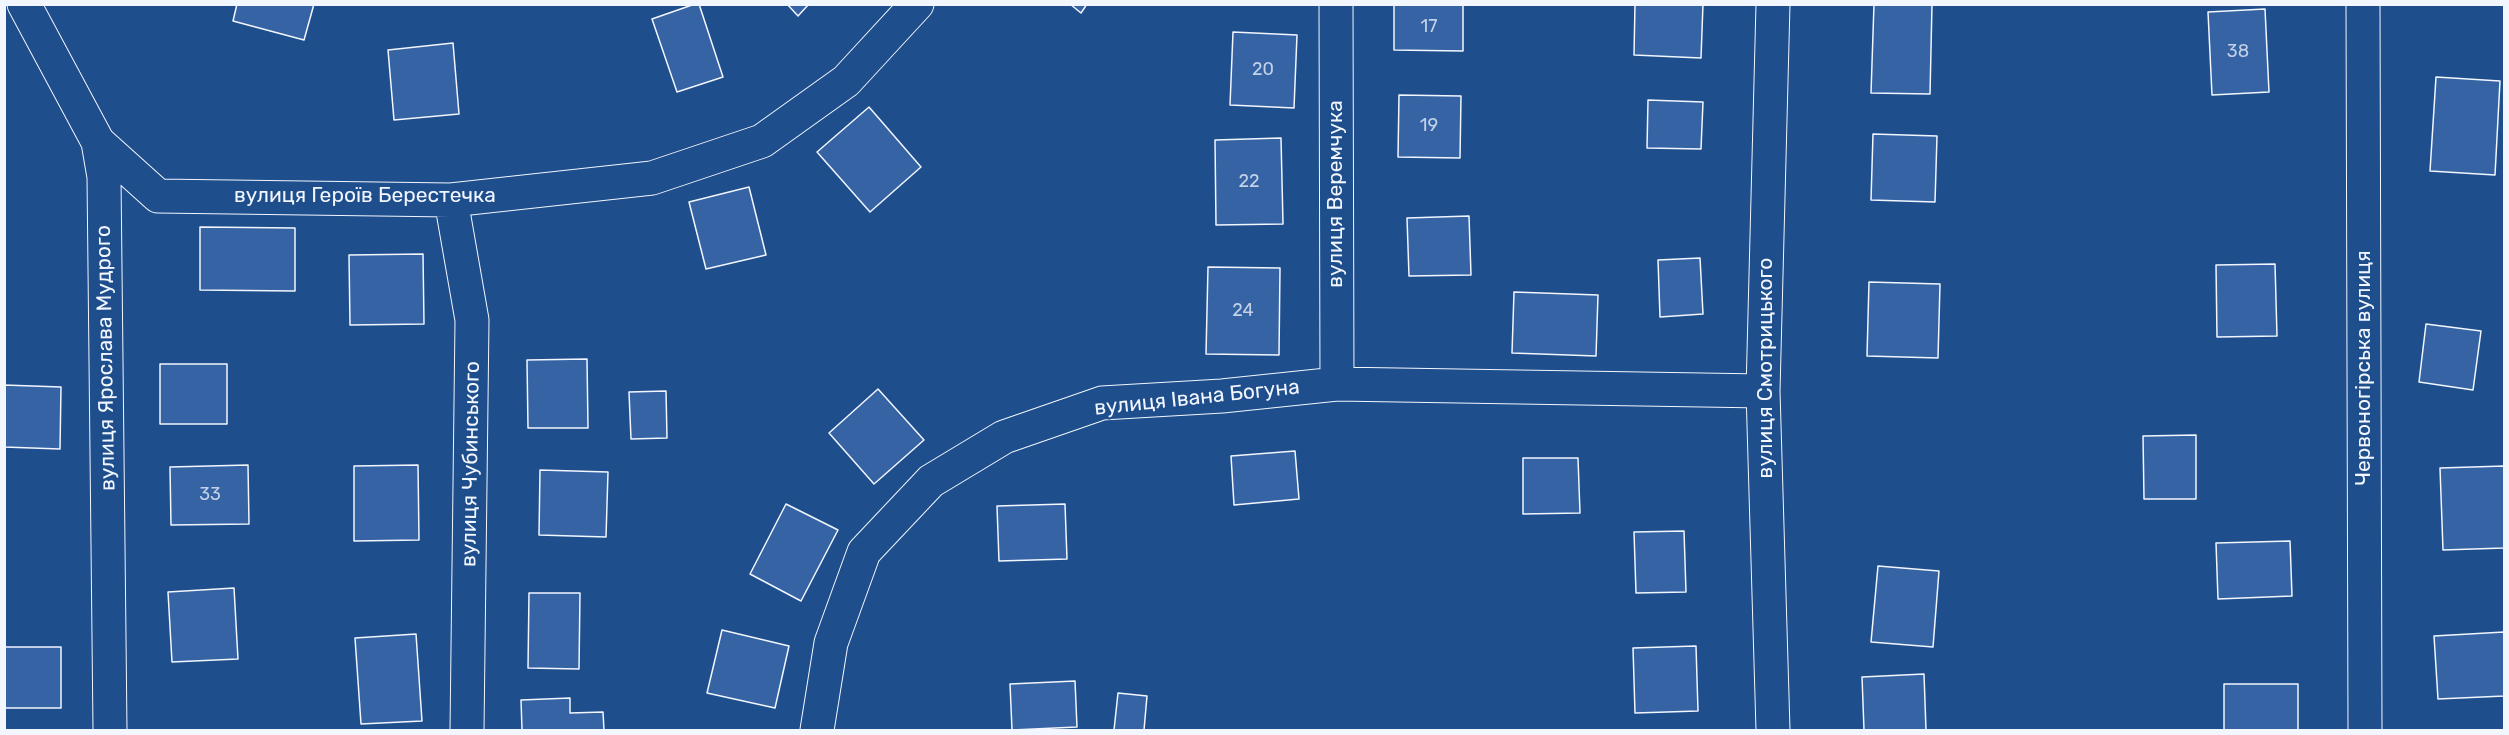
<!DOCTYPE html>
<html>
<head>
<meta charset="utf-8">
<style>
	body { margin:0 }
	#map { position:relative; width:2509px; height:735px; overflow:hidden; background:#1f4e8c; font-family:Rubik,sans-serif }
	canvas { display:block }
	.frame { position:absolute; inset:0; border:6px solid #f2f6ff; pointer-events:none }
</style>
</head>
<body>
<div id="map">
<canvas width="2509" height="735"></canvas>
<div class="frame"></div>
</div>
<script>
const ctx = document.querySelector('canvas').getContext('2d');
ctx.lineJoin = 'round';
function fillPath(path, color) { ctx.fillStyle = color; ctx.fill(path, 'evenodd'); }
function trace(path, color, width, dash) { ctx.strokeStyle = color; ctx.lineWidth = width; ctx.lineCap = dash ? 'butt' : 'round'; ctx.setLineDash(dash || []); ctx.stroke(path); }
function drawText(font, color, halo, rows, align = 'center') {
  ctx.font = font + ' Rubik,sans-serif'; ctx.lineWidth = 4.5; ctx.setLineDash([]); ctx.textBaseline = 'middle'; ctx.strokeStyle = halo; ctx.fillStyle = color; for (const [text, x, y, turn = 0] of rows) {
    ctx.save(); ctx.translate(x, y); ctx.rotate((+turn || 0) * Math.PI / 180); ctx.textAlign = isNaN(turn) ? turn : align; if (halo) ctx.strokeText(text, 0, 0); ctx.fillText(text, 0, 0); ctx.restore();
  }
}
const building = new Path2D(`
	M237,4h77l-10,36 -71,-19z
	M695,4h4l24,73 -46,15 -25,-73z
	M787,4h22l-11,12z
	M1070,4h17l-6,9z
	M1394,4h69v47l-69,-1z
	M1635,4h68l-2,54 -67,-3z
	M1874,4h58l-2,90 -59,-1z
	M2265,9l4,83 -57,3 -4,-83z
	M1233,32l64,3 -3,73 -64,-3z
	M453,43l6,71 -65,6 -6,-70z
	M2436,77l64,4 -5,94 -65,-4z
	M1399,95l62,1 -1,62 -62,-1z
	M1648,100l55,2 -2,47 -54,-1z
	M869,107l52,60 -51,45 -53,-60z
	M1873,134l64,2 -2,66 -64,-2z
	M1281,138l2,86 -67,1 -1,-85z
	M749,187l17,68 -60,14 -17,-67z
	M1469,216l2,59 -62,1 -2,-58z
	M200,227l95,1v63l-95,-1z
	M423,254l1,70 -74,1 -1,-70z
	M1700,258l3,56 -43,3 -2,-57z
	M2275,264l2,72 -60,1 -1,-72z
	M1208,267l72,1 -1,87 -73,-1z
	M1869,282l71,2 -2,74 -71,-2z
	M1514,292l84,3 -2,61 -84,-3z
	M2426,324l55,7 -8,59 -54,-8z
	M587,359l1,69h-60l-1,-68z
	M160,364h67v60h-67z
	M4,385l57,2 -1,62 -56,-2z
	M878,389l46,51 -50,44 -45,-51z
	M666,391l1,47 -36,1 -2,-47z
	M2196,435v64h-52l-1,-63z
	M1295,451l4,48 -65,6 -3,-49z
	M1523,458h55l2,55 -57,1z
	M248,465l1,59 -78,1 -1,-58z
	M418,465l1,75 -65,1v-75z
	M2504,466v82l-61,2 -3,-82z
	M540,470l68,2 -2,65 -67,-2z
	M786,504l52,26 -37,71 -51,-27z
	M1065,504l2,55 -68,2 -2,-55z
	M1684,531l2,61 -50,1 -2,-61z
	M2290,541l2,55 -74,3 -2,-56z
	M1878,566l61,5 -6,76 -62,-5z
	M234,588l4,71 -66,3 -4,-70z
	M529,593h51l-1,76 -51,-1z
	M722,630l67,16 -14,62 -68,-15z
	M2504,632v64l-66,3 -4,-63z
	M416,634l6,87 -61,3 -6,-86z
	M1696,646l2,65 -63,2 -2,-65z
	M4,647h57v61h-57z
	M1924,674l2,56h-62l-2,-53z
	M1075,681l2,46 -65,3 -2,-46z
	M2224,684h74v46h-74z
	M1118,693l29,3 -3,34h-30z
	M570,698v15l33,-1 1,18h-82l-1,-30z`);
fillPath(building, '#3563a3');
trace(building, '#f2f6ff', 1.5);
const street = new Path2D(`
	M24,4l74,138 6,35 6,553
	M1336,4l1,380
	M1773,4l-10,387 10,339
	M2363,4l2,726
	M98,142l60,54 293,4 201,-22 110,-37 84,-60 71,-77
	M451,200l21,120 -5,410
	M817,730l14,-87 33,-91 67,-71 73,-44 98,-34 120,-7 115,-12 426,7`);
trace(street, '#f2f6ff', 35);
trace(street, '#1f4e8c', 33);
drawText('18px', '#c3d1e8', null, [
	["17",1429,27],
	["38",2238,52],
	["20",1263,70],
	["19",1429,126],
	["22",1249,182],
	["24",1243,311],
	["33",210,495]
]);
drawText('21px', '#f2f6ff', '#1f4e8c', [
	["вулиця Веремчука",1336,194,-90],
	["вулиця Героїв Берестечка",365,196],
	["вулиця Ярослава Мудрого",106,358,-91],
	["вулиця Смотрицького",1766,368,-90],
	["Червоногірська вулиця",2364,368,-90],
	["вулиця Івана Богуна",1197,398,-6],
	["вулиця Чубинського",471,464,-89]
]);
</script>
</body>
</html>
